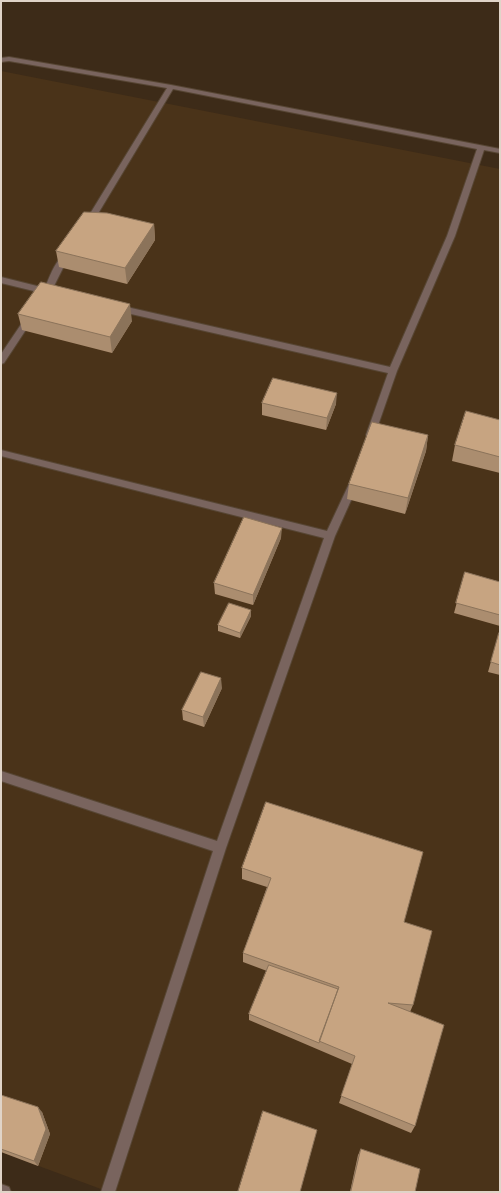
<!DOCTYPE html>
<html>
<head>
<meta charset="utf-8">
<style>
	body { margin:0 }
	#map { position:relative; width:501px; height:1193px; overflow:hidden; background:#3d2b18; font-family:Arial,sans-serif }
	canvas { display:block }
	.frame { position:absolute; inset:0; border:2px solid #e0d4c8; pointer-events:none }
</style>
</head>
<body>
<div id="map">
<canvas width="501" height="1193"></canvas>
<div class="frame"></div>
</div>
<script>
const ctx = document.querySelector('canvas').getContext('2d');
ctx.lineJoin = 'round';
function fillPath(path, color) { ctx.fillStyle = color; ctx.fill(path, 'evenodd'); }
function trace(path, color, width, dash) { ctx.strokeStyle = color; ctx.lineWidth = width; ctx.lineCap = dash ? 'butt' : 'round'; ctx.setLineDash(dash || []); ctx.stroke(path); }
fillPath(new Path2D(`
	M1,71l499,98v1023h-391l-108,-40z`), '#4a3319');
const minor = new Path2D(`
	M9,57l162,28 329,64v4l-16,-3 -29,86 -58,135 -23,66 -3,1 -5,-3 22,-62 -270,-62 -4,-3 4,-3 272,62 57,-131 30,-87 -304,-60 -80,133 -4,2 -4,-2 82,-134 -158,-27 -8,1v-4z
	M66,254l4,3 -7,11 -11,22 2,2 -6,6h-6l-1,-2 1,-3 -41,-10v-6l44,11c4,-10 11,-30 21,-34z
	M29,316l4,3 -29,44 -3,1v-10l25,-37z
	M1,450l326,81 22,-47h6l2,3 -22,49 -109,312 -111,344h-14l112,-341 -212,-70v-10l216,70 107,-303 -323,-82z
	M1,1184l8,3 2,5h-10z`);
trace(minor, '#574634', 2);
fillPath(minor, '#79645e');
fillPath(new Path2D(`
	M154,224l1,16 -28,44 -68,-17 -3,-16z
	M18,314l114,7 -20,32 -90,-23z
	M262,403l74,1 -10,26 -64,-15z
	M500,420v53l-48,-12 3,-16z
	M428,435l-2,16 -21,63 -58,-15 2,-15z
	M281,538l-28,67 -38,-11 -1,-11z
	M465,572l35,10v44l-46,-13z
	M251,616l-11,22 -22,-7v-6z
	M499,633l1,1v41l-12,-3z
	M222,688l-18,39 -21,-7 -1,-10z
	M242,868l162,54 9,83 -3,7 5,114 -4,7 -72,-30 13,-39 -103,-44v-6l18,-43 -24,-9v-9l24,-66 -25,-8z
	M1,1095l41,17 8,22 -12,32 -37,-14z
	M361,1149l54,43h-65l8,-37z`), '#ab8d6f');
fillPath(new Path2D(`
	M154,224l1,16 -28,44 -2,-16z
	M130,304l2,17 -20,32 -2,-16z
	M337,393l-1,11 -10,26 1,-12z
	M428,435l-2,16 -21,63 3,-16z
	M282,528l-1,10 -28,67v-10z
	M251,610v6l-11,22v-5z
	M221,678l1,10 -18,39 -1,-10z
	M38,1107l4,5 8,22 -12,32 -4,-5z`), '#8b735a');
const building = new Path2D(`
	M84,212l23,1 47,11 -29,44 -69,-17z
	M41,282l89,22 -20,33 -92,-23z
	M273,378l64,15 -10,25 -65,-15z
	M466,411l34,9v37l-45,-12z
	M372,422l56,13 -20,63 -59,-14z
	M244,517l38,11 -29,67 -39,-12z
	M465,572l35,10v33l-44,-12z
	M229,603l22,7 -11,23 -22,-8z
	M499,633l1,1v31l-9,-3z
	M201,672l20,6 -18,39 -21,-7z
	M266,802l157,50 -19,70 28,9 -19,74 -25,-2 56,22 -29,101 -74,-30 14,-40 -36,-15 20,-54 -96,-34 28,-75 -29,-10z
	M269,965l69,24 -19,54 -70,-29z
	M1,1095l37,12 8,22 -12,32 -33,-12z
	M263,1111l54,19 -17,62h-62z
	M361,1149l59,20 -5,23h-64z`);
fillPath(building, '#c7a481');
trace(building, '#8b735a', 1);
</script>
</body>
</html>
